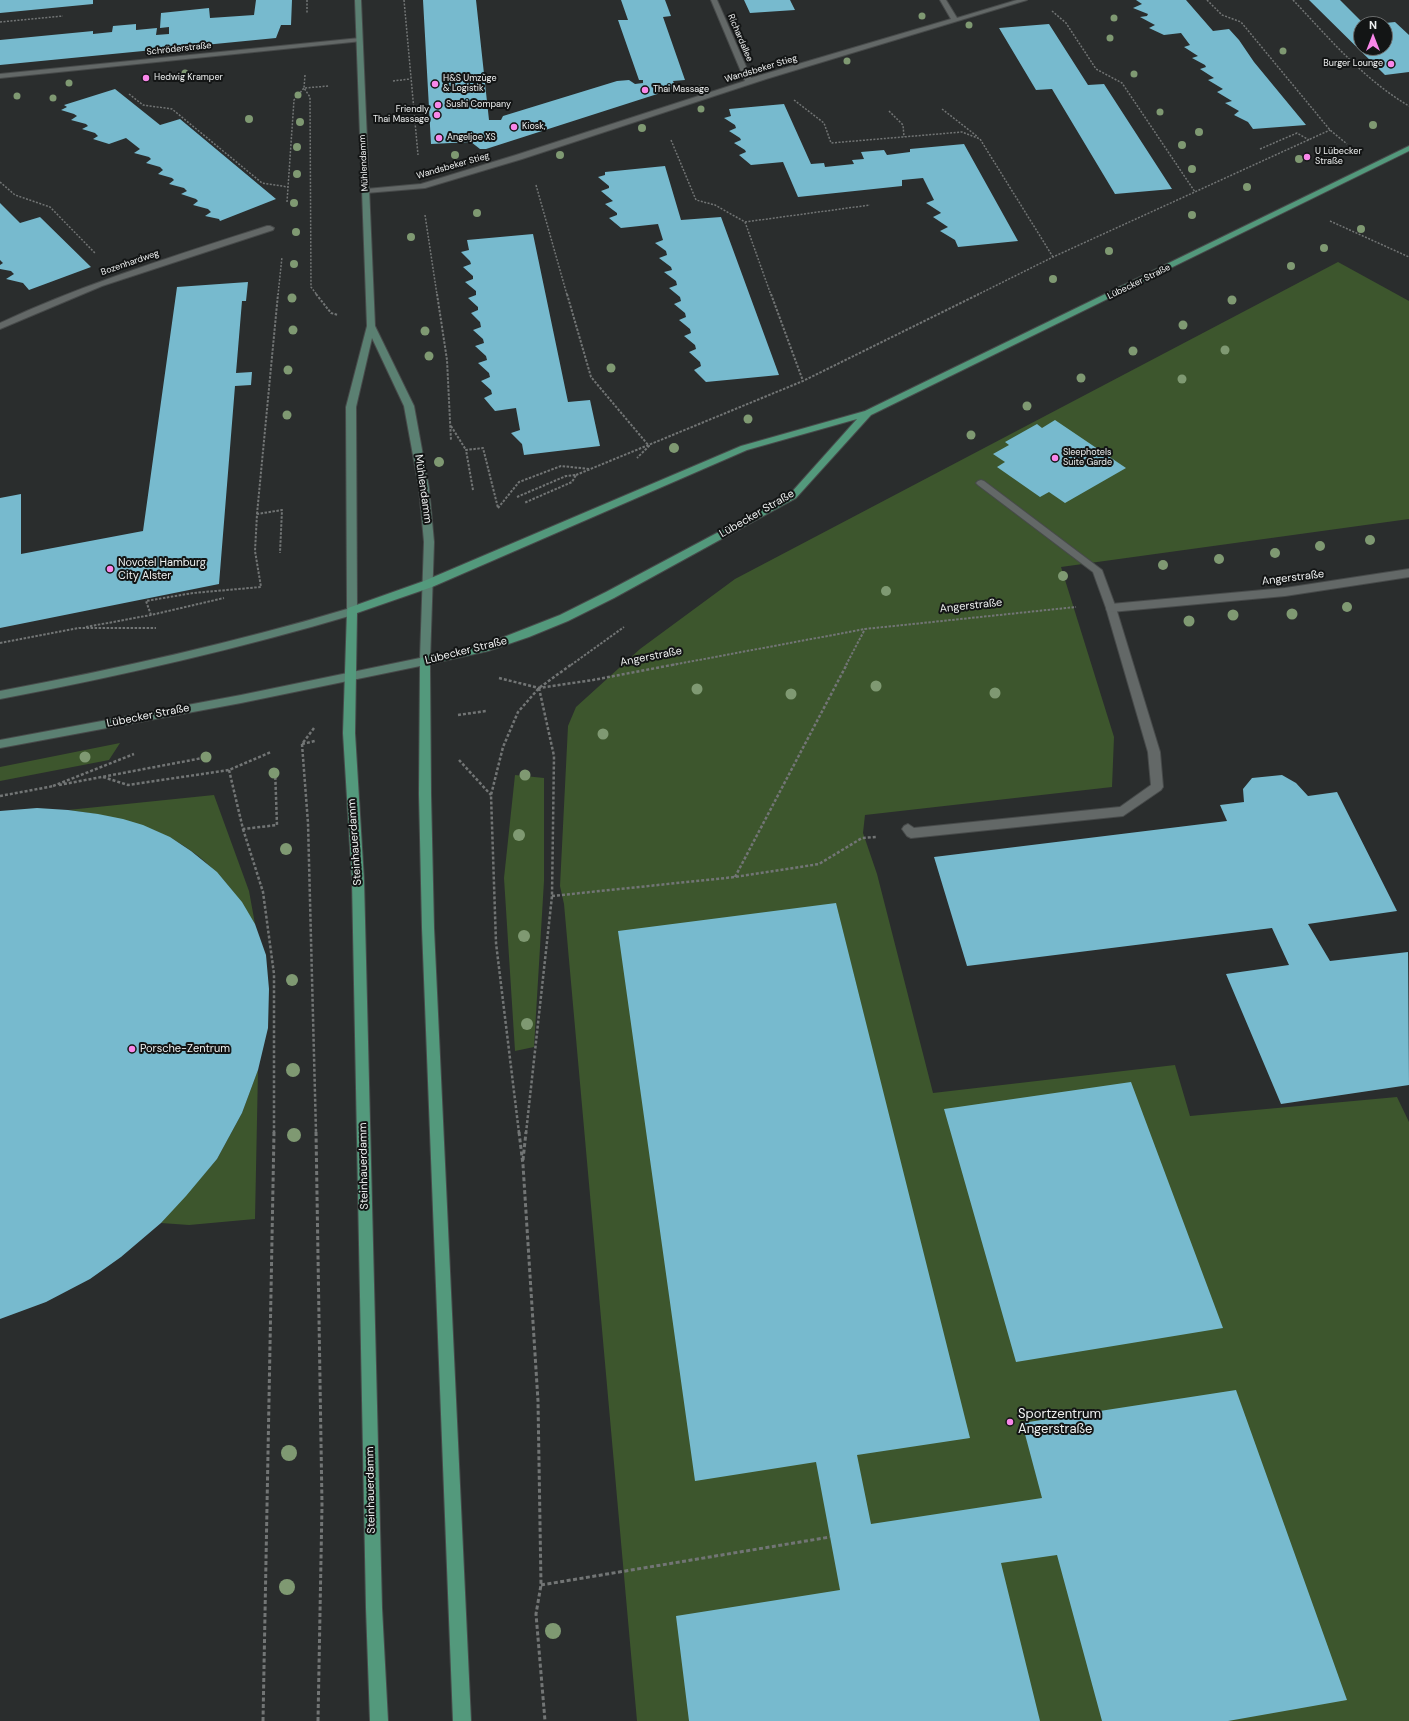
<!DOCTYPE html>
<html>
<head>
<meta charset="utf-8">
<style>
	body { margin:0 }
	#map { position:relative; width:1409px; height:1721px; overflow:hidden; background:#2a2d2d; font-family:"DM Sans",sans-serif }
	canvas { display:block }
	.north { position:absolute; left:1353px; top:16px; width:40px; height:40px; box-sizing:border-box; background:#131515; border:1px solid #6b6d6d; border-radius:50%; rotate:0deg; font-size:11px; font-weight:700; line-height:16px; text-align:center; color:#eff1f1 }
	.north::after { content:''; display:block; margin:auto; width:14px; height:18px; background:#f987e9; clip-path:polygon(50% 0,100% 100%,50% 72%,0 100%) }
</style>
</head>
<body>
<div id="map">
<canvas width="1409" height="1721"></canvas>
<div class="north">N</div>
</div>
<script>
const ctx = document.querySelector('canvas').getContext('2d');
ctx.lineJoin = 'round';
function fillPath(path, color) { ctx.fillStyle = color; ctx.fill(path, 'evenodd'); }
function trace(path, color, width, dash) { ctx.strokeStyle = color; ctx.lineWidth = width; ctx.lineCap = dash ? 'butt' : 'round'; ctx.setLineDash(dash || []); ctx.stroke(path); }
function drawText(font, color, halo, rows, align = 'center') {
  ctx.font = font + ' "DM Sans",sans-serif'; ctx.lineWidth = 4; ctx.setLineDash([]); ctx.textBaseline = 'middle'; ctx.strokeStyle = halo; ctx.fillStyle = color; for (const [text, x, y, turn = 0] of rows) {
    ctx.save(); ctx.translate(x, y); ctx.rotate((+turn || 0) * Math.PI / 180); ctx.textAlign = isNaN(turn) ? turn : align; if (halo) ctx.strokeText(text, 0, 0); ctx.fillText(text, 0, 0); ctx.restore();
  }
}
fillPath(new Path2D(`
	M1338,262l71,39v218l-348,48 53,170 -2,50 -247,28 -2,18 14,41 56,219 242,-28 15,51 207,-19 12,25v599h-772l-73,-817 -4,-18 8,-160 8,-19 64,-58 95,-70z
	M120,743l-11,17 -109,21v-14z
	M515,775l29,3v103l-10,166 -19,4 -11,-173z
	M214,795l35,96 6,33c-47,-79 -99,-103 -187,-114z
	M258,1070l-3,149 -66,6 -28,-2 56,-64 25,-46z`), '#3d562d');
fillPath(new Path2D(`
	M0,0h93v4l-93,9z
	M256,0h36l-1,25h-10l-5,13 -276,27v-25l93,-9v3l19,-2 1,-6 23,-2v6l21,-2 -1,7 13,-1v-7l-9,1 1,-15 48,-5 1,10 44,-3z
	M423,0h53l13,120h12l2,-4 114,-35 12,-1 6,4 8,-1v-3h-4l-21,-60h10l-7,-20h44l6,16 -8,1 22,63 -12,1 3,7 -190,61h-6l-9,-7 -40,2z
	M744,0h46l5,10 -45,3z
	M1136,0h50l27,31 16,-2 10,11 15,22 52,63 -53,4 -5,-7 -14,-7 5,-4 -14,-8 7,-2 -15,-9 6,-3 -15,-9 6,-2 -14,-9 6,-2 -1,-2 -13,-7 6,-2 -14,-9 6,-2 -9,-12 -17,2 -15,-7 6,-3 -15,-8 7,-1 1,-2 -15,-6 9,-4z
	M1309,0h31l24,24h-3v24h24v-25l10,-1 14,13v37l-24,3z
	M1049,24l39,61 16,-1 68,105 -57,5 -63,-105 -16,1 -37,-62z
	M115,89l45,36 20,-6 96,80 -56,22 -1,-2 -14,-3 6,-4 -3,-3 -15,-4 5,-4 -2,-2 -15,-5 6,-3 -3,-3 -15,-4 5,-4 -2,-2 -14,-4 5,-4 -3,-3 -14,-4 5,-4 -2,-2 -15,-4 6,-4 -14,-11 -17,6 -16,-5 5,-3 -3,-3 -13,-4 6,-3 -2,-2 -15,-4 6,-4 -3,-2 -13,-4 6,-3 -3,-2z
	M784,104l27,60 13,-1 1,4 29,-3 -2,-4 12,-1 -3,-7 23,-2 3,5 23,-3v-3l54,-5 54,97 -60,6 -3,-7 -15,-9 8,-4 -15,-10 8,-4 -1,-1 -14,-9 8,-3 -11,-22 -21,2v6l-104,11 -15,-35 -32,3 -12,-10 7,-3 -1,-2 -11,-7 7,-3 -1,-2 -11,-7 7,-3 -1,-3 -11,-7 7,-2 -2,-7z
	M665,166l16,54 40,-3 58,158 -73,7 -12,-12 7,-4 -1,-4 -11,-10 7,-3 -1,-4 -11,-9 7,-3 -1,-4 -11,-9 7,-3 -1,-4 -11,-9 7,-3 -1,-4 -11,-9 8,-3 -1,-4 -12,-9 8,-2 -1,-3 -12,-9 8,-3 -1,-4 -11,-8 8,-3 -5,-16 -37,4 -12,-10 8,-3v-2l-12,-9 8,-3 -12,-10 8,-3v-2l-11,-9 7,-2v-3z
	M0,203l20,20 20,-6 51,50 -62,23 -6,-7 -17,-4 8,-5 -3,-3 -11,-2v-4l3,-2 -3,-3z
	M533,234l35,168 22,-2 10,46 -76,9 -2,-11 -11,-11 9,-3 -4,-22 -21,3 -11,-13 8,-4 -1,-4 -10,-9 9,-4 -1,-4 -11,-10 9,-3 -1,-4 -11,-10 9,-3 -1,-4 -10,-9 8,-3 -1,-5 -9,-9 7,-3v-3l-10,-9 8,-3v-4l-11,-9 8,-3v-3l-10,-9 8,-3 -1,-3 -9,-9 8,-2 -2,-10z
	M248,282l-2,19h-4l-6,72 16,-1 -1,13 -16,1 -16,198 -219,44v-130l21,-4v60l122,-23 34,-244z
	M1055,420l71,48 -61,35 -16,-11 -9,5 -43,-30 8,-5 -12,-8 16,-9 -4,-3 32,-18 5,4z
	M1282,775l14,8 12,13 29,-4 60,119 -89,13 22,37 78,-9 1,133 -128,19 -55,-130 63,-9 -17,-37 -305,38 -33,-109 293,-36 -7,-16 24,-3 -1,-13 9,-11z
	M37,808l31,2 30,4 25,5 20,6 27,12 21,14 26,21 25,30 13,22 11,31 3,34 -1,39 -10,42 -16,43 -25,46 -31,37 -25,27 -40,34 -31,22 -44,23 -46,17v-508z
	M836,903l134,535 -113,17 14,69 171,-26 -20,-75 214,-33 111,310 -119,21h-126l-45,-166 -56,8 39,158h-351l-13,-105 164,-26 -24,-128 -121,19 -77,-550z
	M1131,1082l92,246 -207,34 -72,-253z`), '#77bace');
const lane = new Path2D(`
	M267,226h3l4,2 -1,2 -171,56 -102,43v-6c86,-40 177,-68 267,-97z
	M981,480l3,1 118,89 14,38 44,144 3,35 -2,3 -38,26 -212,22 -4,-2 -5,-7 2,-3 4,-2 6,4 206,-21 31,-22 -3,-33 -42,-144 -13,-36 -115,-87 -2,-2 2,-2z`);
const street = new Path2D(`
	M711,0h6l34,78 200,-59 -11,-19h6l11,18 60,-18h10l-261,79 -244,80 -97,29 -59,5 -4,-2 4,-2 55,-5 95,-29 229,-74z
	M360,38l2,1v2l-362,37v-4z
	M1409,569v8l-124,19 -174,16 -4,-1 -1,-3 1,-3 4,-1 174,-16z`);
const secondary = new Path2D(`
	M355,0h6l14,326 39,80 15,82 5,54 -4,119 -1,3 -4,1 -184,38 -241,45v-8l241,-45 179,-37 4,-116 -5,-54 -15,-82 -32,-68 -16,69 1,204 -1,3c-117,35 -236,62 -356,85v-8c117,-22 233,-48 347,-82l-1,-202 21,-81z`);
const primary = new Path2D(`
	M1409,146v5l-538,264 -75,83 -182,100 -46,23 -39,16 -41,14 -58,13 1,130 3,134 37,793h-18l-31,-793 -3,-134 1,-133 1,-3 4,-1 61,-13 74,-29 46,-23 184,-98 67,-75 -110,31 -315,137 -75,26 -2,120 9,147 18,728 6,113h-18l-4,-113 -14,-728 -9,-147 4,-122 1,-3 76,-27 317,-135 124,-35z`);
trace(lane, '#474a4a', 2);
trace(street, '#474a4a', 2);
trace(secondary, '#474a4a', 2);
trace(primary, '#474a4a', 2);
trace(new Path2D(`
	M307,0v14
	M404,0l14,155
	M1207,0l15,15 19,7 89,108 17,14
	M1293,0c36,38 70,79 116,106
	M1052,11l14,12 30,46 26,14 73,109
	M0,22l63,-6
	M305,75l-1,13 6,9 1,190 6,8
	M393,81l17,-2
	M129,94l14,11 29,4 90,74 26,4
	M794,100l30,23 7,20 131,-11 18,7 73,118
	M942,109l36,28
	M889,111l14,14 1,12
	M671,140l25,60 19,5 30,17 26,73
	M1260,149l37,-16 12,7
	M0,182l15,13 35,12 45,46
	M536,185l31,110
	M287,202l7,-102 10,-12 25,-2
	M425,215l12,80
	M1330,221l79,36
	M745,222l125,-17
	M278,295l4,-38
	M977,295l76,-38 277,-127`), '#727575', 1.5, [2, 1.5]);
trace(new Path2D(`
	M316,294l15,19 7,2
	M437,294l10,66 4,81
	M567,294l24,83 58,69 -12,12
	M771,294l32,87
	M451,426l15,24
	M576,475l227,-94 176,-87
	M473,490l-7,-40 17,-2 15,60
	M517,497l49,-21 10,-1 -4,7 -48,21
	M498,508l21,-26 42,-16 29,3
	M257,514l21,-220
	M151,615l-5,-14 47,-8 68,-6 -6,-36 2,-37 25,-4 -2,43
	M86,627l65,-12 73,-17
	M0,643l79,-15h77
	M571,665l53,-38
	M672,665l193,-36 211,-22
	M846,665l19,-36`), '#727575', 2, [2.5, 1.5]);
trace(new Path2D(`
	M499,678l40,10 54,-8 84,-16
	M458,715l28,-4
	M314,728l-12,16 6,79 8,310
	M302,744l13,-3
	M459,760l32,35
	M229,770l14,59 34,-4 -2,-57
	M103,777l25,8 101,-15 42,-18
	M59,785l149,-28
	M53,786l81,-32
	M0,796l54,-10
	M243,829l20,63 11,82v159
	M735,877l112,-213
	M552,896l183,-19 84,-13 43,-26 14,-1
	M519,1133l-23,-190 -5,-148 12,-48 15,-35 21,-24 33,-24
	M526,1133l26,-237 2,-140 -15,-68`), '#727575', 2.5, [3, 2]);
trace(new Path2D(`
	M316,1132l6,373 -4,216
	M519,1132l4,33 15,236 3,184 -5,29 9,107
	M523,1160l3,-28
	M541,1585l289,-48
	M263,1721l11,-589`), '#727575', 3, [4, 2.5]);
fillPath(lane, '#636867');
fillPath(street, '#636867');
fillPath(secondary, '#5b8072');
fillPath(primary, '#53997c');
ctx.fillStyle = '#7f9972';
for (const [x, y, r] of [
	[922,16,3.5],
	[1114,18,3.5],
	[969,25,3.5],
	[1110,38,3.5],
	[1283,51,3.5],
	[847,61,3.5],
	[185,73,3.5],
	[1134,74,3.5],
	[69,83,3.5],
	[700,89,3.5],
	[298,95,3.5],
	[17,96,3.5],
	[53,98,3.5],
	[701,109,3.5],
	[1160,112,3.5],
	[249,119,4],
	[300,122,4],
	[1373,125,4],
	[642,128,4],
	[1199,132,4],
	[1182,145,4],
	[297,147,4],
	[455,155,4],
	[560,155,4],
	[1299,159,4],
	[1192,169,4],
	[297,174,4],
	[1247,187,4],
	[294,203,4],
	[477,213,4],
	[1192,215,4],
	[1361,229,4],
	[296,232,4],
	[411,237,4],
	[1324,248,4],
	[1109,251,4],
	[294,264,4],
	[1291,266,4],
	[1053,279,4],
	[292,298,4.5],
	[1232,300,4.5],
	[1183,325,4.5],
	[293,330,4.5],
	[425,331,4.5],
	[1225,350,4.5],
	[1133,351,4.5],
	[429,356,4.5],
	[611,368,4.5],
	[288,370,4.5],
	[1081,378,4.5],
	[1182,379,4.5],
	[1027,406,4.5],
	[287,415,4.5],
	[748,419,4.5],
	[971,435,4.5],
	[674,448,5],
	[439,462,5],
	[1370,540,5],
	[1320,546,5],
	[1275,553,5],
	[1219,559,5],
	[1163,565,5],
	[1063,576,5],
	[886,591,5],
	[1347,607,5],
	[1292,614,5.5],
	[1233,615,5.5],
	[1189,621,5.5],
	[876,686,5.5],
	[697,689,5.5],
	[995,693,5.5],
	[791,694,5.5],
	[603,734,5.5],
	[85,757,5.5],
	[206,757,5.5],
	[274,773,5.5],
	[525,775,5.5],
	[519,835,6],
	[286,849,6],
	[524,936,6],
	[292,980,6],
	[527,1024,6],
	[293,1070,7],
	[294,1135,7],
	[289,1453,8],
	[287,1587,8],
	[553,1631,8]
]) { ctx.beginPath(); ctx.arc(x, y, r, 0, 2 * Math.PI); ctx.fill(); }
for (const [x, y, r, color] of [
	[1391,64,4,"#f987e9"],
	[146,78,4,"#f987e9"],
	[435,84,4,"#f987e9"],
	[645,90,4,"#f987e9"],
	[438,105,4,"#f987e9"],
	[437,115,4,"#f987e9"],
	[514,127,4,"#f987e9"],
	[439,138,4,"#f987e9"],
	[1307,157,4,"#f987e9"],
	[1055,458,4,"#f987e9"],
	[110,569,4,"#f987e9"],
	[132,1049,4,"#f987e9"],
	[1010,1422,4,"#f987e9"]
]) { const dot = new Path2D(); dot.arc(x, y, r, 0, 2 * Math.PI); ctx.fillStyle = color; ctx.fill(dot); trace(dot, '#131515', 1.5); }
drawText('9px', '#eff1f1', '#131515', [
	["Richardallee",740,38,67],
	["Schröderstraße",179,49,-6],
	["Wandsbeker Stieg",761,69,-17],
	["Mühlendamm",364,163,-93],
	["Wandsbeker Stieg",453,166,-16],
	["Bozenhardweg",130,263,-19],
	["Lübecker Straße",1139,282,-26]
]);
drawText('9px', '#eff1f1', '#131515', [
	["Burger Lounge",1383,64,"right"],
	["Hedwig Kramper",154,78],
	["H&S Umzüge",443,79],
	["& Logistik",443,89],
	["Thai Massage",653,90],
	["Sushi Company",446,105],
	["Friendly",429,110,"right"],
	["Thai Massage",429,120,"right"],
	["Kiosk,",522,127],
	["Angeljoe XS",447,138],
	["U Lübecker",1315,152],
	["Straße",1315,162],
	["Sleephotels",1063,453],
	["Suite Garde",1063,463]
], 'left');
drawText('11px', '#eff1f1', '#131515', [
	["Mühlendamm",423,489,82],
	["Lübecker Straße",757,514,-30],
	["Angerstraße",1293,578,-7],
	["Angerstraße",971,606,-6],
	["Lübecker Straße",466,651,-14],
	["Angerstraße",651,657,-11],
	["Lübecker Straße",148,716,-11],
	["Steinhauerdamm",355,842,-94],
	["Steinhauerdamm",364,1166,-91],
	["Steinhauerdamm",371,1490,-91]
]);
drawText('11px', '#eff1f1', '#131515', [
	["Novotel Hamburg",118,563],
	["City Alster",118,576],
	["Porsche-Zentrum",140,1049]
], 'left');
drawText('13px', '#eff1f1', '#131515', [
	["Sportzentrum",1018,1415],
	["Angerstraße",1018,1430]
], 'left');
</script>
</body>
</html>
